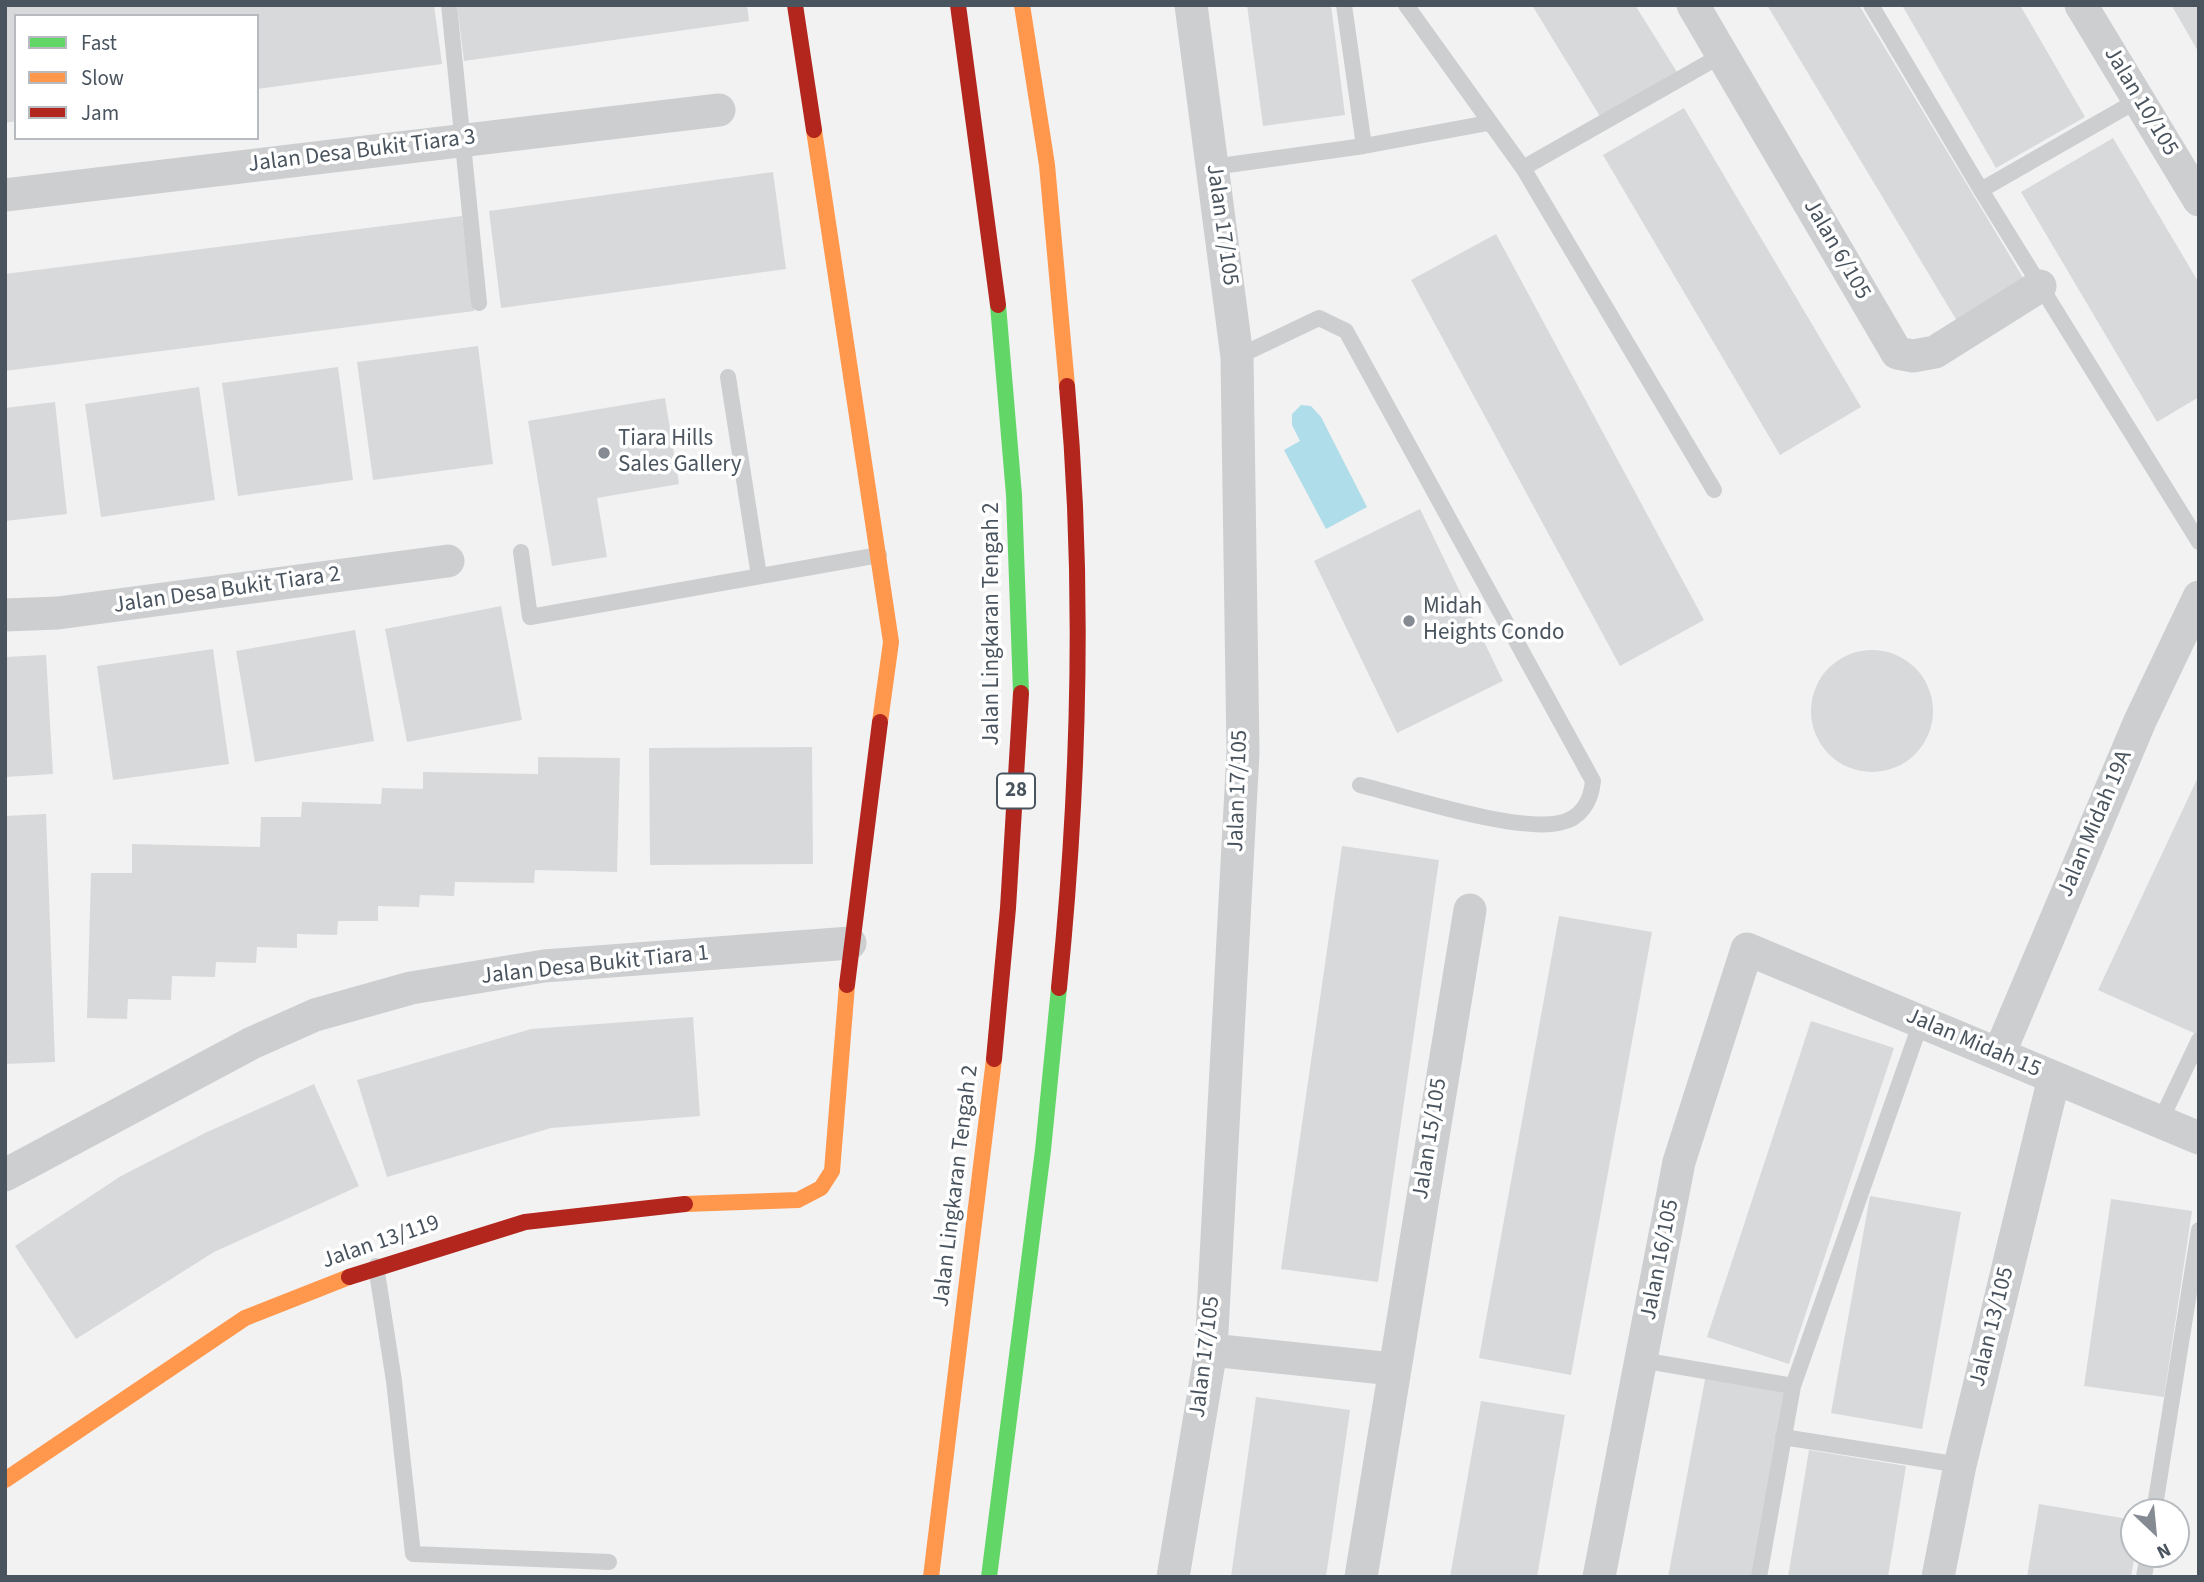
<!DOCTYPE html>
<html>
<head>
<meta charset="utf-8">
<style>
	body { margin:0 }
	#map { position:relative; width:2204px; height:1582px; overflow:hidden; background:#f2f2f2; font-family:"Source Sans 3",sans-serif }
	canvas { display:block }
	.frame { position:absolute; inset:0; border:7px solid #4a545e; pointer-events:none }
	.legend { position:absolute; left:14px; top:14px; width:245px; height:126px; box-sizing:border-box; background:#fff; border:2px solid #b7bbbf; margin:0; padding:9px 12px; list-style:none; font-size:21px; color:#4a545e }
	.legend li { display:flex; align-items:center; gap:14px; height:35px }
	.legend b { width:35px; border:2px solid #b7bbbf }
	.north { position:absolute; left:2120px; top:1498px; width:70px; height:70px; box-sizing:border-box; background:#fff; border:2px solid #b7bbbf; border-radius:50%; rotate:154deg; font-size:19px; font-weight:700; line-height:28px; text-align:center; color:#4a545e }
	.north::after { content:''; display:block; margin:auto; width:24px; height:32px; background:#858b92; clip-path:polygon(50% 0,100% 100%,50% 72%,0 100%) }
</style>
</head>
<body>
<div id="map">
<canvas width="2204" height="1582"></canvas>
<div class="frame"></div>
<ul class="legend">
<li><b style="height:9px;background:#63d668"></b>Fast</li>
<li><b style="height:9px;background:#ff974d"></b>Slow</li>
<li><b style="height:9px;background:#b3261e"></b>Jam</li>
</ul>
<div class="north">N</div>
</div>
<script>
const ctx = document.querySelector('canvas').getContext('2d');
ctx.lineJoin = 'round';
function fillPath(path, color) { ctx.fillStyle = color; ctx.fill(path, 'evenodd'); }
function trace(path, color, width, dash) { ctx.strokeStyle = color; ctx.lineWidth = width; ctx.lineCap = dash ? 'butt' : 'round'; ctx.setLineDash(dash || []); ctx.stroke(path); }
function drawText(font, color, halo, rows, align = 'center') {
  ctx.font = font + ' "Source Sans 3",sans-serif'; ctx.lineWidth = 7; ctx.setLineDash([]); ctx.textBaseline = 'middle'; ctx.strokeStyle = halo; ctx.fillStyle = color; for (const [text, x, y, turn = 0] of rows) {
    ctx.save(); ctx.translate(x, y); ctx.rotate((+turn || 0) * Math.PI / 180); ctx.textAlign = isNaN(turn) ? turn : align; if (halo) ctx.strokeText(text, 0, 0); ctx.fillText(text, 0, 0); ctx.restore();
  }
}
fillPath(new Path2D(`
	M1301,405l10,1 10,11 46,90 -41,22 -42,-79 16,-9 -8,-16v-11z`), '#b0ddea');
fillPath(new Path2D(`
	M5,5h429l8,59 -185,25v-73h-241v105l-11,2z
	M457,5h290l2,16 -285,40z
	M1247,5h84l14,110 -82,11z
	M1532,5h103l42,67 -76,46z
	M1767,5h92l166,276 -68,40z
	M1902,5h118l65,112 -89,51z
	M2171,5h28v48l-23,-40z
	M1684,108l177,299 -81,48 -177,-300z
	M2113,138l86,145v114l-42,25 -136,-230z
	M773,172l13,97 -285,39 -12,-97z
	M462,216l12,95 -469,60v-97z
	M1496,234l208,386 -84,46 -209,-386z
	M478,346l15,118 -120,16 -16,-118z
	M338,367l15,113 -115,16 -16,-113z
	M199,387l16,113 -114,17 -16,-113z
	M665,398l14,86 -82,14 10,59 -55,9 -24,-145z
	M55,402l12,112 -62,7v-113z
	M1420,509l83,172 -106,52 -83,-172z
	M501,606l21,114 -115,22 -22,-113z
	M355,630l19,111 -119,21 -19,-111z
	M213,649l16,115 -116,16 -16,-114z
	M1811 711a61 61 0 1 1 122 0a61 61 0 1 1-122 0Z
	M46,655l7,119 -48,3v-120z
	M812,747l1,117 -163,1 -1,-117z
	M538,757l82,1 -3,114 -82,-2 -1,13 -79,-1 -1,14 -34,-1 -1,12 -41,-1v15h-40l-1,14 -40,-1v14l-40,-1 -1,16 -40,-1 -1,15 -43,-1 -1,24 -43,-1 -1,20 -40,-1 4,-145h41v-29l128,3 1,-30h40l1,-15 79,2 1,-16 41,1v-17l115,2z
	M2199,775v253l-3,6 -98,-44z
	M46,814l9,248 -50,2v-248z
	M1342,846l97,14 -61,422 -97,-13z
	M1559,916l93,16 -81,443 -92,-17z
	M693,1017l7,99 -149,12 -164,49 -30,-97 174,-51z
	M1811,1021l83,27 -105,316 -82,-27z
	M314,1084l45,102 -145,66 -138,87 -61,-93 106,-70 84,-43z
	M1870,1196l91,16 -39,217 -91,-16z
	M2111,1199l81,12 -28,186 -80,-11z
	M1706,1374l83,15 -34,188h-87z
	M1256,1397l94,13 -24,167h-95z
	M1481,1401l84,14 -28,162h-87z
	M1809,1450l97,16 -18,111h-100z
	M2039,1504l95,16 1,34 -4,23h-104z`), '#d8d9db');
trace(new Path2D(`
	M449,5l30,298
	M1344,5l20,141
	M1406,5l117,163
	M1871,5l110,185 218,352
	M1213,167l151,-21 124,-23
	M1981,190l157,-90
	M1237,357l82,-39 27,13 247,450c-2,20 -12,38 -34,42 -45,9 -151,-26 -199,-38
	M728,377l31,199
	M1714,490l-191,-322 199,-113
	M521,552l9,65 349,-62
	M2160,1122l39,-82
	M376,1266l18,115 19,173 196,8
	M1641,1360l152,26
	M1783,1437l177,28
	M2154,1512l45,-282
	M1759,1577l34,-191 128,-364
	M2144,1577l4,-23`), '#ccced0', 16);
trace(new Path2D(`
	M1693,5l204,348 16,3 22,-4 105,-66
	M2081,5l118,195
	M5,195l714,-85
	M5,615l53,-2 390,-52
	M1999,1054l141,-333 59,-124
	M5,1175l247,-132 63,-28 96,-27 133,-22 306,-23
	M1211,1350l182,19
	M1173,1577l38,-227 32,-598 -6,-395 -46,-352
	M1361,1577l109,-667
	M1599,1577l80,-415 68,-213 452,189
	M1938,1577l22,-112 94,-387`), '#ccced0', 33);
trace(new Path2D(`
	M998,305l16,190 7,198
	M989,1577l54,-427 16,-162`), '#63d668', 16);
trace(new Path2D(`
	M1022,5l25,160 20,221
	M814,130l77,512 -11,80
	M685,1204l113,-4 23,-12 11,-17 15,-186
	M5,1480l240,-162 104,-41
	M931,1577l63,-518`), '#ff974d', 16);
trace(new Path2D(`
	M795,5l19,125
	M958,5l40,300
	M847,985l33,-263
	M1059,988c20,-199 26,-403 8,-602
	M994,1059l14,-151 13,-215
	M349,1277l176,-55 160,-18`), '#b3261e', 16);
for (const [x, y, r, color] of [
	[604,453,7,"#858b92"],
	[1409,621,7,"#858b92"]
]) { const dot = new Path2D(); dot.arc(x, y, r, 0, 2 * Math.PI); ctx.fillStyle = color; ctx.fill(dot); trace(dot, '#fff', 2.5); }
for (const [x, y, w] of [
	[1016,791,38]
]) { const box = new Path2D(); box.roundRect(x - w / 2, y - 17.5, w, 35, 5); ctx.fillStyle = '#fff'; ctx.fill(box); trace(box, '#4a545e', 2); }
drawText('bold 21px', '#4a545e', null, [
	["28",1016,791]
]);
drawText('23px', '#4a545e', '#fff', [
	["Jalan 10/105",2140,102,59],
	["Jalan Desa Bukit Tiara 3",362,152,-7],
	["Jalan 17/105",1221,225,82],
	["Jalan 6/105",1836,250,60],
	["Jalan Desa Bukit Tiara 2",227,591,-8],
	["Jalan Lingkaran Tengah 2",993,624,-90],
	["Jalan 17/105",1239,791,-88],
	["Jalan Midah 19A",2096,824,-67],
	["Jalan Desa Bukit Tiara 1",595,966,-6],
	["Jalan Midah 15",1973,1044,23],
	["Jalan 15/105",1431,1139,-81],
	["Jalan Lingkaran Tengah 2",957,1186,-83],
	["Jalan 13/119",381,1243,-19],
	["Jalan 16/105",1661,1260,-79],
	["Jalan 13/105",1993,1327,-76],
	["Jalan 17/105",1206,1357,-83]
]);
drawText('23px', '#4a545e', '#fff', [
	["Tiara Hills",618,440],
	["Sales Gallery",618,466],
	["Midah",1423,608],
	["Heights Condo",1423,634]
], 'left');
</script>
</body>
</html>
